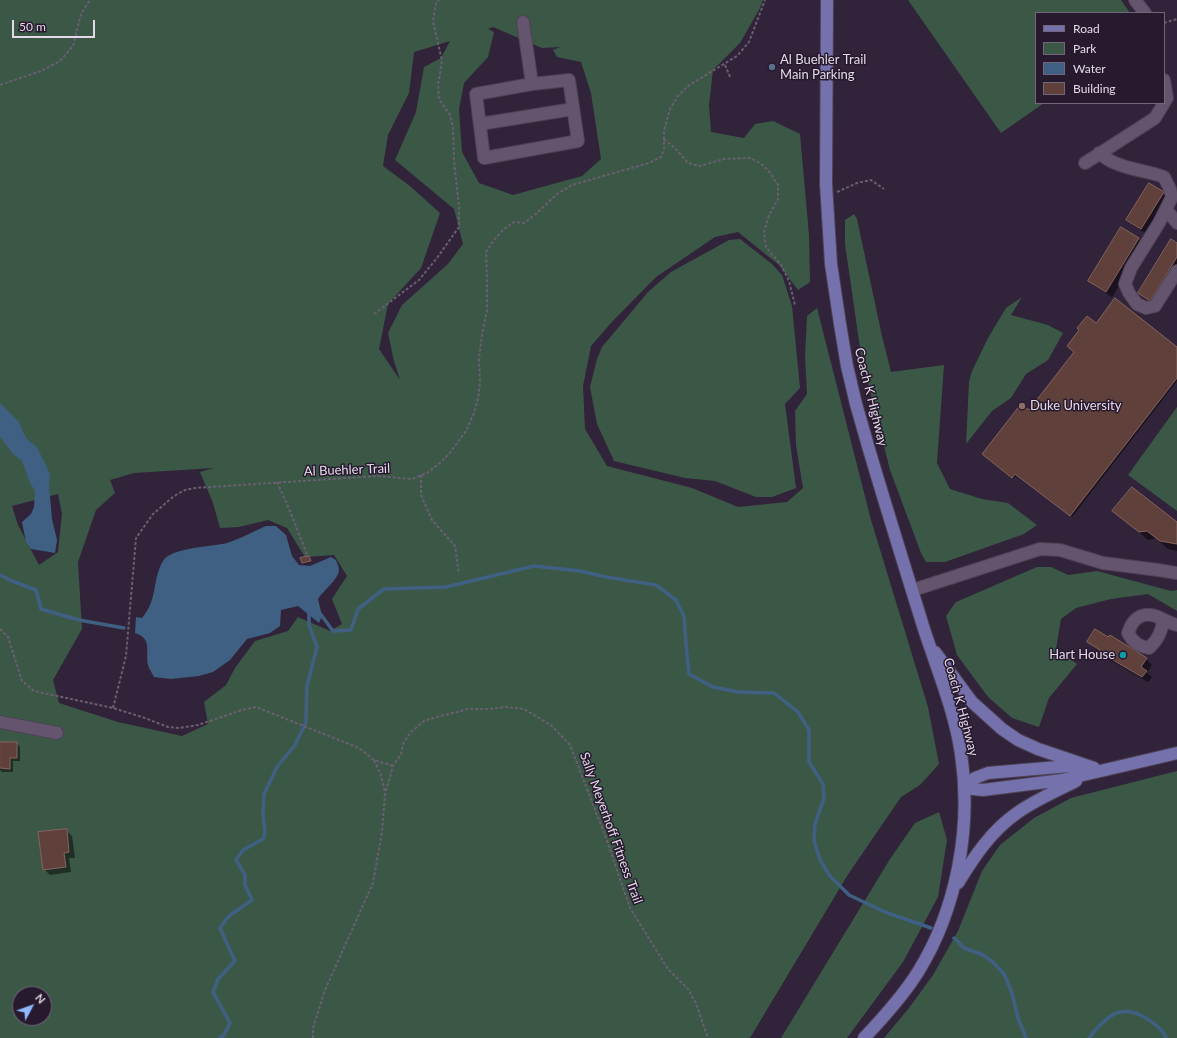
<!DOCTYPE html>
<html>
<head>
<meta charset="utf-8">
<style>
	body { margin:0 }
	#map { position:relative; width:1177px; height:1038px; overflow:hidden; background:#312339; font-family:Lato,sans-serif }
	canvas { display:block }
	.legend { position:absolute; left:1035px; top:12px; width:130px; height:92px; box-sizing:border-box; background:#27192e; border:1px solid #726678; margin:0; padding:5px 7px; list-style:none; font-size:12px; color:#e3d9e8 }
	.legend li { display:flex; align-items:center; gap:8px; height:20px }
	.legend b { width:20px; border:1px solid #726678 }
	.north { position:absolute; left:12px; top:986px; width:40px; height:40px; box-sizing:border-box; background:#27192e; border:1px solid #726678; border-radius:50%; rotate:49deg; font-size:11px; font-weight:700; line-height:16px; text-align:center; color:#e3d9e8 }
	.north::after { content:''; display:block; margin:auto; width:14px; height:18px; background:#90b8fd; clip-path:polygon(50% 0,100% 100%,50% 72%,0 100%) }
	.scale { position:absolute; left:12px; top:20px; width:83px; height:18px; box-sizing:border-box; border:2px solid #e3d9e8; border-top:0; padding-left:5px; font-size:12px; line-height:14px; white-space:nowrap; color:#e3d9e8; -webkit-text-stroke:3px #27192e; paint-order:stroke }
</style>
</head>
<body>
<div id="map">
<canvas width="1177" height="1038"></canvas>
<ul class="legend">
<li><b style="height:5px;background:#7471ad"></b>Road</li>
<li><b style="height:11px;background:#3b5847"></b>Park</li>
<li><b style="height:11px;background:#3f6082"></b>Water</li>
<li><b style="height:11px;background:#5f403b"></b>Building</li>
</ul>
<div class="north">N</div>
<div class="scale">50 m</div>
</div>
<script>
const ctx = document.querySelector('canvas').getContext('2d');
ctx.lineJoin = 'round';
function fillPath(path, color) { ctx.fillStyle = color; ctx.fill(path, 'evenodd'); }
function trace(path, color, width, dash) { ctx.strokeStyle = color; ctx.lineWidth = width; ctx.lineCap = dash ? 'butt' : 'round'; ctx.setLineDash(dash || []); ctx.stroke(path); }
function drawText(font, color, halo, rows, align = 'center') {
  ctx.font = font + ' Lato,sans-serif'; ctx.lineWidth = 3; ctx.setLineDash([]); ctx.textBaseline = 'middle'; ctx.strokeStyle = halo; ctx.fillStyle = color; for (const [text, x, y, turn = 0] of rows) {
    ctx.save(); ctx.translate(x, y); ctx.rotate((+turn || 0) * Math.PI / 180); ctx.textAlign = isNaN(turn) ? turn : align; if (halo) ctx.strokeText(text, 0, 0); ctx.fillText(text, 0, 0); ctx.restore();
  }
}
fillPath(new Path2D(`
	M0,0h763l-3,8 -20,35 -27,27 -4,35 2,27 33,6 11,-14 18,-3 27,13 9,101 1,47 -12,8 -19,-25 -41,-33 -23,5 -59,40 -46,47 -19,22 -8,40 2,43 22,37 85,22 46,19 49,-5 16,-14 -7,-43 -1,-34 12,-17 -2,-38 2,-40 10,-8 54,212 57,187 11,57 -19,21 -19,12 -54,79 -97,162h-750zM493,27l49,21 18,-1 -7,3 4,7 24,5 10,31 10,66 -19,17 -69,19 -34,-12 -17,-31 -3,-43 5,-26 24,-26 6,-25 -6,-3zM450,41l-9,17 -17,9 -8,45 -21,48 59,49 9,35 -15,20 -46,41 -14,28 6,28 6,19 -21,-31 9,-45 33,-36 19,-55 -30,-27 -27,-20 5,-31 21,-42 5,-41zM214,468l-14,4 13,31 7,25 19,-1 29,-7 19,8 18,29 29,-2 13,21 -15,23 10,25 -12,7 -32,-14 -10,14 -33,10 -20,27 -9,17 -22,17 4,22 -26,12 -64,-14 -59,-19 -6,-23 29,-51 -4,-67 18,-52 19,-17 -5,-13 24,-7zM58,494l4,20 -4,38 -19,13 -21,-40 -6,-19zM20,994h24v24h-24z
	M908,0h213l9,13h-94v90h8l-43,30z
	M854,214l3,5 25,117 9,36 53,-7 -7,98 13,26 32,10 26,4 29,22 -13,9 -79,28h-19l-5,-9 -31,-83 -29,-115 -16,-111v-24z
	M740,239l32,25 10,11 10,31 8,82 -15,16 11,84 -24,9h-16l-41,-16 -30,-3 -71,-17 -17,-37 -7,-37 7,-28 5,-12 46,-55 23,-20 58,-32z
	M1022,297l-11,18 37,10 15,8 -15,27 -22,14 -15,24 -19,13 -26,33 3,-62 3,-11 16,-33 18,-30z
	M1177,407v104l-49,-36z
	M1037,567h14l17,8 29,-4 74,20 6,-1v21l-29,-17 -37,5 -35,9 -15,11 -5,30 21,15 -28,34 -10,29 -27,-9 -24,-21 -31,-42 -11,-39 10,-14z
	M1177,771v267h-293l25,-30 24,-33 25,-44 24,-60 18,-26 34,-27 37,-20z
	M939,812l8,28 -9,57 -35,65 -56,76h-66l109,-179 25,-36z`), '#3b5847');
fillPath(new Path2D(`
	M0,403l19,19 6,14 4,5 7,5 10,19 4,10 -1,10 3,34 5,21 -2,13 -24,-4 -5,-7 -4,-20 9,-8 3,-7 1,-16 -5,-8 -8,-22 -9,-7 -13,-17z
	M266,526h10l10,9 6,21 7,9 11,1 21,-9 5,3c1,3 3,7 3,10 -1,10 -16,21 -21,29l4,17 -3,7 -21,-17 -17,4 -1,16 -10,7 -23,6 -17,21 -17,12 -14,4 -28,3 -17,-2c-2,-4 -5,-8 -6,-12 -3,-14 5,-26 -13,-32l1,-16 6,1c16,-18 10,-39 21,-57 9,-14 48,-14 64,-18 13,-4 27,-12 39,-17z`), '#3f6082');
fillPath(new Path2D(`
	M1163,193l6,6 -22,35 -14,-9 -5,-6z
	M1121,229l17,10 6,6 -32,52 -17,-11 -6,-5z
	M1177,244v28l-21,34 -11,-7 -6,-6z
	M1096,324l81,24v33l-105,136 -55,-43 -3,4 -29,-22 44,-44z
	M1114,511l63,13v27l-9,-2 -12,-11 -8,2z
	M309,557l2,5 -7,2 -1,-2z
	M1088,642l58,17 6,6 -5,8 5,4 -4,5 -42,-24 -5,-6z
	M0,743h17l3,4v14h-7v11h-11l-2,-2z
	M66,830l6,6 3,22h-6l2,14 -21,3 -6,-6z`), '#0007');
trace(new Path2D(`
	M0,575l12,6 24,9 5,19 38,11 45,8
	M319,612l14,19 18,-1 7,-21 26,-20 62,-2 88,-21 46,5 26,6 50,8 20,15 8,16 2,28 3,30 24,13 25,5 36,1 24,19 11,18v32l14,22 1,14 -9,26 -1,16 6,20 10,16 19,19 36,17 46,16
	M954,938l10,10 19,7 10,7 11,12 8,19 6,25 8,20
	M220,1038l4,-3 6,-12 -17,-31 5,-13 17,-18 -15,-33 9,-12 23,-16 -7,-15v-10l-9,-15 7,-10 20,-11 2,-7 -2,-18 1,-20 13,-27 18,-22 11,-23 1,-36 10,-39 -8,-22v-15
	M1089,1038c17,-22 33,-37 60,-18 6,4 15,11 17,18`), '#3f6082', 3.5);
const building = new Path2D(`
	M1149,183l15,9 -23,37 -15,-9z
	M1121,227l18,11 -33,54 -18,-11z
	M1171,239l6,4v14l-27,44 -12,-8z
	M1115,298l62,49v31l-107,138 -55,-42 -3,4 -30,-24 39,-50 8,6 45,-58 -7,-6 12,-16 -2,-2 10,-12 9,7z
	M1132,487l45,35v22l-17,-3 -13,-10 -8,1 -27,-21z
	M309,556l2,5 -9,2 -2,-5z
	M1095,629l13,8 2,-2 37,23 -6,9 6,4 -5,6 -43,-25 1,-2 -13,-8z
	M0,742h17v16h-7v11l-10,-1z
	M67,829l2,23 -5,1 2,14 -23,3 -5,-38z`);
fillPath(building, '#5f403b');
trace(building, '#86645f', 1);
const minor = new Path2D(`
	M1135,0l10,13
	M523,22l9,62 -56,10 8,64 94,-17 -9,-61 -37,4
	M1164,80l3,18 -3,5
	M480,124l93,-15
	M1099,153c5,4 11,8 16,10 16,7 33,8 49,14l6,12 2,8 -13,26 -28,45 -6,16 4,9 8,11 9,4 9,-2 22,-35
	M1085,163l70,-45 9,-15
	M1166,209l11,14
	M913,590l127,-41 20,1 43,13 55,7 19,3
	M1163,620c-1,12 -5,20 -14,28 -11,-2 -16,-6 -21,-15 3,-8 5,-13 13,-17 14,-5 23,6 36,9
	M0,722l57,11`);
const major = new Path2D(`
	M827,0l-1,184 5,80 9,60 7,42 9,38 12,42c18,61 37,122 56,183 13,40 31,83 37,125 11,73 -4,155 -43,218 -15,24 -35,46 -54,66
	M935,652l37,50 30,27 16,11 20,9 56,19
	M964,788l19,2 79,-10 115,-27
	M964,788l11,-10 13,-5 82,-7 12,1
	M958,883c16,-26 33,-52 59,-70 18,-13 40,-22 59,-32`);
trace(minor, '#4e4154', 14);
trace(major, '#4e4154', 14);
trace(new Path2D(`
	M1164,23l13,-4
	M725,65l5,12
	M0,85l41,-14 19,-10 13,-15 8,-32 9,-14
	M664,139l11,9 13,15 12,3 24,-7 26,-1 10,5 8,7 10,15v14l-9,16 -5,17 2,15 15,18 8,16 6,24
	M837,192l20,-9 14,-3 13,9
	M374,314l45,-34 18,-22 22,-31v-20l-5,-47 -1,-33 -3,-12 -11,-16 -1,-14 4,-24 -9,-40 3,-18 3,-3
	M421,475v20l11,25 23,26 4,28
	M277,482l13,29 18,46
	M0,629l8,8 14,44 12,10 79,17 29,9 26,10 11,1 19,-3 44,-15 14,-3 103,41 15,12 19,6
	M113,708l13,-52 10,-118 17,-24 21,-18 11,-6 10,-2 183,-12 34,3 15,-6 13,-10 9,-9 17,-23 8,-18 4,-14 2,-17 -1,-23 3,-25 5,-23v-35l-1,-24 8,-12 10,-11 10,-7 10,1 13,-10 20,-19 15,-9 77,-22 12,-6 3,-8v-18l6,-22 8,-13 10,-10 49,-30 12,-14 16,-42
	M374,760l7,15 4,18
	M313,1038v-10l12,-38 48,-107 9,-51 3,-38 8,-28 8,-12 2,-10 7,-11 14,-12 13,-4 31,-8h20l18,-2 18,2 15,9 13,8 18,19 36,93 24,70 38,61 20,20 8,14 5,15 7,20`), '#6a5e71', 2, [3, 2]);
trace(minor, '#64546d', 12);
trace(major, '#7471ad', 12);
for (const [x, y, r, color] of [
	[772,67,4,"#5c6f8a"],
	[1022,406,4,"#8d6e63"],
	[1123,655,4,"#0f9aa8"]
]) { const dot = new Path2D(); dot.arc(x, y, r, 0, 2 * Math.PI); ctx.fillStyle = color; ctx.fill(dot); trace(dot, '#27192e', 1.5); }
drawText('13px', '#e3d9e8', '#27192e', [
	["Al Buehler Trail",780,60],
	["Main Parking",780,75],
	["Duke University",1030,406],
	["Hart House",1115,655,"right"]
], 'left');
drawText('13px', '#e3d9e8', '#27192e', [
	["Coach K Highway",871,397,76],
	["Al Buehler Trail",347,470,-2],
	["Coach K Highway",961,707,75],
	["Sally Meyerhoff Fitness Trail",611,828,70]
]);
</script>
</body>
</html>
